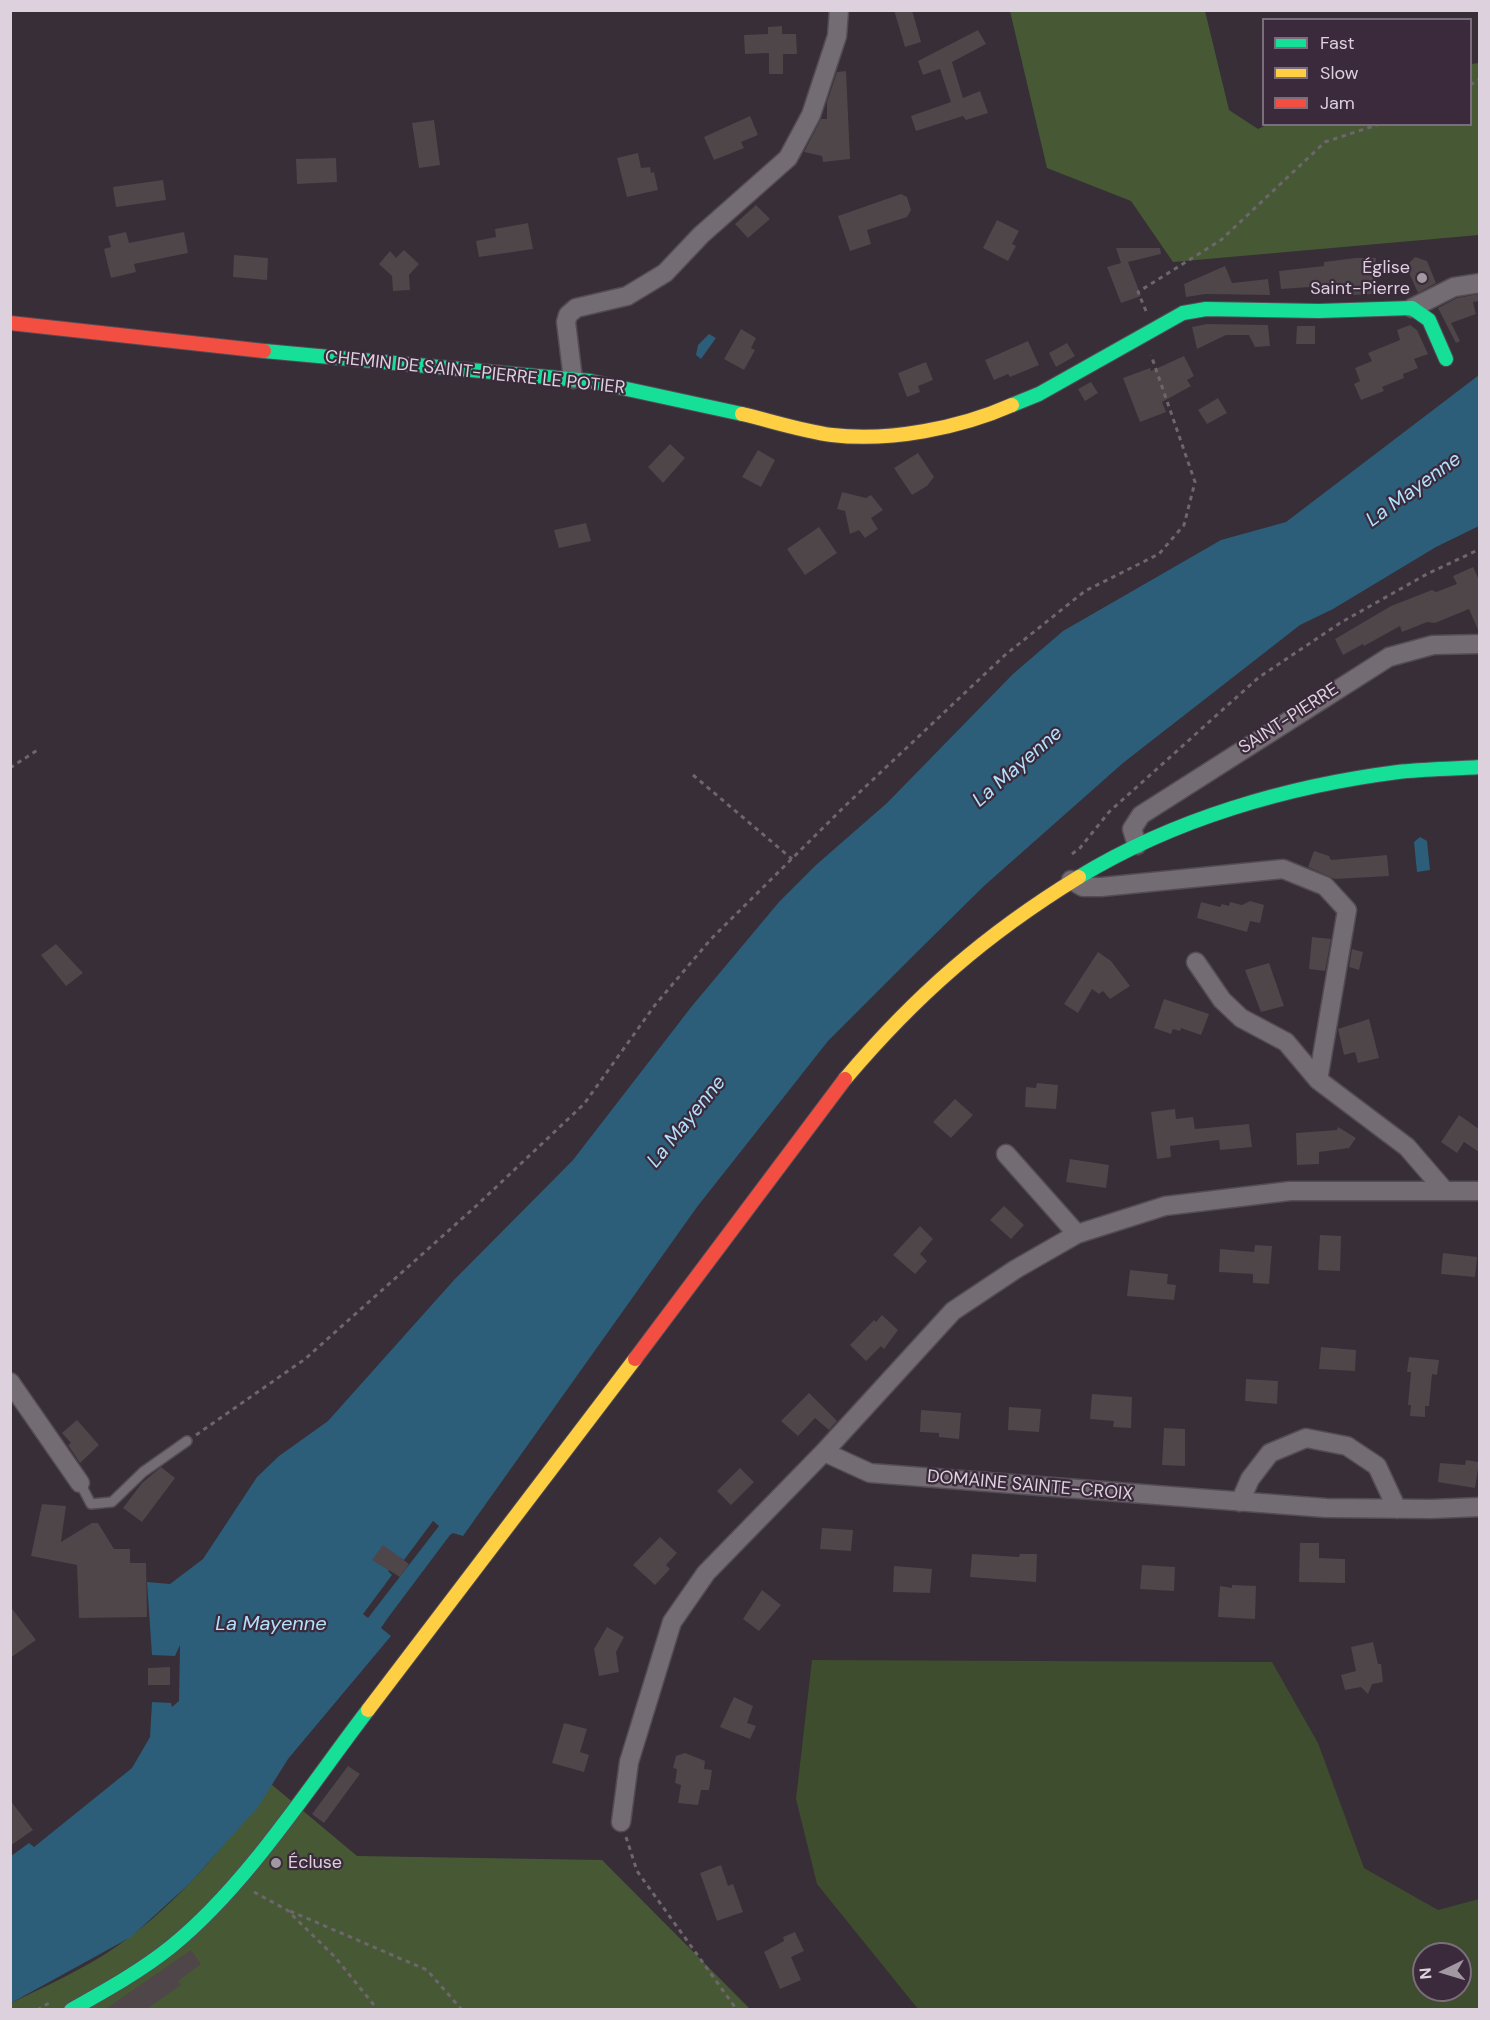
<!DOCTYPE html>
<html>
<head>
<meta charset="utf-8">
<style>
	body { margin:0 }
	#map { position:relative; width:1490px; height:2020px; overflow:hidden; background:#372e37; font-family:"DM Sans",sans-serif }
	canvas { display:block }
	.frame { position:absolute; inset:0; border:12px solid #dcd1dc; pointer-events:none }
	.legend { position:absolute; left:1262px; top:18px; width:210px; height:108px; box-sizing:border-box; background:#3b2a3b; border:2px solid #7b6d7b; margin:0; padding:8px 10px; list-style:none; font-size:18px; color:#dcd1dc }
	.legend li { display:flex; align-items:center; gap:12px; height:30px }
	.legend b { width:30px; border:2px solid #7b6d7b }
	.north { position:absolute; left:1412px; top:1942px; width:60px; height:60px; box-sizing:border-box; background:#3b2a3b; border:2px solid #7b6d7b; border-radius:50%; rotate:265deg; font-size:16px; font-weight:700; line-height:24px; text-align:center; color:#dcd1dc }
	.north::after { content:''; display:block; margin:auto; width:21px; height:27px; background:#a298a2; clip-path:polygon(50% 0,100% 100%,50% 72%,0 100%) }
</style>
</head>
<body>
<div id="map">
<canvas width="1490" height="2020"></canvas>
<div class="frame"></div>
<ul class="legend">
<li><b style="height:8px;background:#16e098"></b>Fast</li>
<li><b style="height:8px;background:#ffcf43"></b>Slow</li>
<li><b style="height:8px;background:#f24e42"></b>Jam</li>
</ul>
<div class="north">N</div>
</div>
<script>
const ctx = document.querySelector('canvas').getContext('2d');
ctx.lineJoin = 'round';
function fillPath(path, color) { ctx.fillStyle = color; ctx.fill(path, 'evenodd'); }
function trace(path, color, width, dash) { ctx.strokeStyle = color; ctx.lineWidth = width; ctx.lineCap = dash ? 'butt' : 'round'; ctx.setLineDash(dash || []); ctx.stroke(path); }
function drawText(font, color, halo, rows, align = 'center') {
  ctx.font = font + ' "DM Sans",sans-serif'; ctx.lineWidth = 4.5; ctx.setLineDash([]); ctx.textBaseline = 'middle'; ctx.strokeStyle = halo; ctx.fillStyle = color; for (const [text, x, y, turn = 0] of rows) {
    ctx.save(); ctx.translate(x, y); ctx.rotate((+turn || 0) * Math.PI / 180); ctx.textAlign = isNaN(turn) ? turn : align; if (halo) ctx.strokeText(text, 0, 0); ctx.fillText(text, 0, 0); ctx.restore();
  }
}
fillPath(new Path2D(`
	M812,1660l460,2 46,81 46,125 74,42 41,-11v110h-561l-101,-125 -21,-85zM1424,1954h36v36h-36z`), '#3e4d2d');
fillPath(new Path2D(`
	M1010,11h195l24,99 29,19 11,-5h201l1,-60 8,-1v172l-306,27 -42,-61 -84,-33z
	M271,1784l86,72 245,4 148,149 -739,1v-7c38,-18 87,-41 120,-67 56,-42 98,-97 140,-152z`), '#475934');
fillPath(new Path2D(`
	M709,334l7,4 -15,21 -5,-4 2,-10z
	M1479,375v151l-43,21 -103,62 -33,16 -177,138 -139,123 -67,66 -89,89 -131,166 -234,329 -10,-3 -3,2 -63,84 -6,9 10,8 -103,123 -30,48 -69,77 -58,53 -120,66v-147l18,-13 5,4 98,-79 18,-31 2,-35 19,1 1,4 7,-6 1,-56 -5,11 -23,-1 -5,-73 23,2 33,-25 54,-82 22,-21 49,-35 126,-141 119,-120 119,-154 87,-104 37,-37 71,-62 126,-129 50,-43 158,-91 65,-18zM433,1521l6,5 -71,92 -5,-4 29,-39 -4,-4 11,-14 5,3z
	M1420,837l7,4 3,29 -13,2 -3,-30z`), '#2c5d79');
fillPath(new Path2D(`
	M894,10h18l9,32 -16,5z
	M782,26v8h14l1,20h-14v20h-14v-21l-24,1 -1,-19 24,-1v-7z
	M978,30l8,14 -34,18 11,36 17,-7 8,22 -22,7 -3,-4 -47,15 -5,-15 40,-14 -11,-33 -17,6 -5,-14z
	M846,71l4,88 -27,3 -1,-6 -18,-4 17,-33h6v-17l10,-30z
	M750,116l8,19 -17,7 3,6 -30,12 -10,-23z
	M434,120l6,45 -21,3 -7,-45z
	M638,153l3,15 9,-1 1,6 3,-1 4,18 -31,7 -10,-39z
	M336,158l1,24 -40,2 -1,-25z
	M163,180l3,20 -50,7 -3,-20z
	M901,194l6,3 4,13 -4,7 -40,13 4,14 -21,7 -12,-35z
	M756,205l14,14 -22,19 -13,-14z
	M997,220l22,11 -7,13 4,2 -8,15 -25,-13z
	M528,223l5,26 -54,8 -3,-16 20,-4 -1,-8z
	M126,232l3,11 55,-11 4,21 -54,11 2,8 -25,6 -7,-29 7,-2 -3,-11z
	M1116,248h44l1,6 -33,8 13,34 -20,7 -14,-36 14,-4z
	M404,250l15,14 -10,11 1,15 -17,1 -1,-15 -13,-12 11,-13 6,7z
	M234,255l34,3 -1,22 -34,-3z
	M1415,257l12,4 9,22 -18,10 -12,-27z
	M1355,258h21l-3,36 -21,1 1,-9 -27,5 -1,-5 -44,3 -2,-18 45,-5v-4z
	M1225,266l7,17 36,-4 2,16 -64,-1 -20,3 -2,-13z
	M1479,294v7l-6,1 3,12 -25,9 9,18 -4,2 -18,-35 19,-10z
	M1207,324l61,1 2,21 -15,1 -6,-12h-23l-29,14 -5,-22z
	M1410,325l7,5 11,24 -14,5 4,9 -15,6 1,4 -22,9 2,4 -23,9 -7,-16 6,-3 -5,-13 17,-7 -4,-8 32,-13 -3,-10z
	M1297,326h18v18h-19z
	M741,329l15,9 -5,10 4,2 -11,20 -20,-11z
	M1028,341l11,24 -29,12 -2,-3 -14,6 -9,-20z
	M1067,343l8,13 -19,11 -7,-14z
	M1184,356l10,20 -7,4 4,6 -29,16 4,10 -26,10 -17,-44 27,-10 1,3z
	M926,362l7,18 -15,6 2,6 -13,5 -9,-24z
	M1091,382l7,11 -13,8 -7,-12z
	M1218,398l9,15 -20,11 -9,-14z
	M670,444l15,14 -22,25 -15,-16z
	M758,450l17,10 -14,27 -19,-10z
	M918,453l16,24 -7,9 -15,9 -18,-27z
	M842,492l24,6 5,-3 12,15 -12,8 7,11 -13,9 -6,-8 -9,4 -5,-23 -8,-2z
	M586,523l5,18 -32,7 -5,-18z
	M819,527l18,26 -32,22 -18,-26z
	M1473,567l6,13v52l-10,-23 -34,14 -8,-1 -25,10 -2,-6 -36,20 -1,-2 -20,11 -8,-16 56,-33 41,-16 4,2 21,-8 -4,-8z
	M1314,851l15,5 2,4 56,-5 2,21 -54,3 -27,-12z
	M1250,901l14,4 -4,18 -10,-2 -3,11 -50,-14 4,-16 19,5 2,-3 7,2 1,-4 12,3z
	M1312,937l19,2 -6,32 -16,-2z
	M56,944l27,29 -17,13 -25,-31z
	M1352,949l11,3 -4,18 -10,-3z
	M1098,952l13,9 19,25 -20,13 -7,-8 -4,3 -7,-5 -14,24 -14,-9z
	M1269,963l15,43 -23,6 -16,-42z
	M1164,999l45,15 -8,21 -20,-7 -1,3 -7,-2 -2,5 -17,-6z
	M1369,1019l10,39 -21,5 -3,-11 -11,3 -6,-26z
	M1037,1083l21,2 -2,24 -31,-2 1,-20 10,1z
	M955,1099l18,16 -22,23 -18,-16z
	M1175,1109l1,10 17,-2 2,12 54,-5 3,23 -32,3 -1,-10 -49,6 1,11 -14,2 -6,-47z
	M1459,1115l20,14v23l-15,-10 -7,11 -16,-11z
	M1338,1127l18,11 -7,10 -30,4v12l-22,1 -1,-32 41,-3z
	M1070,1159l39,6 -3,23 -40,-6z
	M1004,1206l20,19 -13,14 -21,-19z
	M920,1226l13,13 -13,15 7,7 -12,13 -22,-19z
	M1320,1235l21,1 -1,35 -22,-1z
	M1255,1245l17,1 -3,38 -16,-1v-9l-34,-2 1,-23 34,3z
	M1443,1253l34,4 -2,20 -34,-3z
	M1130,1270l38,4 -1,10 9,1 -2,15 -47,-4z
	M882,1315l16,15 -14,19 -3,-3 -15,15 -16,-16 24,-25 2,2z
	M1321,1347l35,3 -1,21 -36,-2z
	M1409,1357l30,3 -2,15 -5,-1 -3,32h-4v11l-15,-1 1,-11h-3l3,-33h-4z
	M1246,1379l32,2 -1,23 -32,-3z
	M809,1393l28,28 -8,9 -14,-12 -17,18 -17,-15z
	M1092,1394l40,3 -1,31 -18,-1 1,-6 -24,-2z
	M1009,1407l32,2 -2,23 -31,-2z
	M921,1410l40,3 -2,26 -20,-2v-4l-19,-1z
	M77,1420l22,25 -19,18 -12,-18 3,-2 -9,-10z
	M1164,1428l21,1v37l-23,-1z
	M1466,1460l13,2 -4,26 -37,-6 2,-19 25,2z
	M161,1467l14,11 -33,44 -19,-14 19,-25z
	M740,1468l14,14 -23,23 -14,-14z
	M42,1504l24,2 -5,36 31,-19h6l16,26h16v14h16l1,54 -68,1 -2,-53 -46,-9z
	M822,1528l31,2 -2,21 -31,-2z
	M660,1537l17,16 -11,12 4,4 -15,16 -22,-20z
	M1300,1543h19v15l26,1v24l-46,-1z
	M383,1545l26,19 -9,13 -28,-17z
	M972,1554l47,3 1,-3h17l-1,28 -66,-5z
	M1142,1565l33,2 -1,24 -34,-2z
	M894,1566l38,3 -2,24 -37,-1z
	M1232,1585l24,1 -1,33 -37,-2 2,-31 12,2z
	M762,1590l19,15 -22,26 -16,-12z
	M10,1606l26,34 -26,18z
	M607,1627l17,10 -8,15 3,20 -20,4 -5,-27z
	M1373,1642l5,22h3l2,18 -11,2 -4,10 -7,-7 -16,3 -4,-15 15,-4 -5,-24z
	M170,1667v18h-22v-17z
	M734,1697l19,9 -6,17 9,3 -6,13 -30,-12z
	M564,1723l23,6 -7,23 9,3 -5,17 -32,-9z
	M685,1753l20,8 -1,8 8,1 -3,20h-8l-3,15 -20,-2 3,-18 -6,-2 2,-14 -4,-1 3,-12z
	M348,1766l12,8 -36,49 -12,-9z
	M10,1800l23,30 -23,16z
	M721,1865l7,21 5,-2 10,28 -26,9 -17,-48z
	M795,1932l9,19 -13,6 10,23 -21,9 -16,-37 20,-11 -1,-4z
	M191,1950l10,14 -23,17 3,4 -36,25h-41z`), '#4e4648');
const lane = new Path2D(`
	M80,1483l11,21 21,-2 31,-30 44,-31`);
const street = new Path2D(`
	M1412,308l42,-21 26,-4
	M573,379l-7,-57 2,-7 8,-7 51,-12 38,-23 36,-38 87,-77 23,-43 26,-79 2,-26
	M1137,845l-5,-16 9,-14 248,-158 44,-12 47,-1
	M1071,880l12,7h18l182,-18 42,17 22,24 -29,170
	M1196,962l26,38 19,18 45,24 32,38 89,67 38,44
	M1006,1154l71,80
	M10,1382l70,101
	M824,1452l46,21 456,35 105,1 49,-2
	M1240,1502l10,-23 20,-26 36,-15 41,8 30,20 20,43
	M621,1822l8,-60 43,-140 34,-49 118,-121 129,-141 63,-42 61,-35 88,-28 125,-15h190`);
const fast = new Path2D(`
	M264,351l326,30 152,33
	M1012,405l27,-11 144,-81 23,-4 113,2 93,-3 17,12 17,39
	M1079,877c95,-58 209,-91 319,-105 27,-3 55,-3 82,-5
	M71,2010c34,-19 70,-39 101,-64 75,-61 137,-159 196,-236`);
const slow = new Path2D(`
	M742,414c30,7 60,17 90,21 57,7 128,-7 180,-30
	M845,1079c71,-84 141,-145 234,-202
	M368,1710l267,-351`);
const jam = new Path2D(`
	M10,323l254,28
	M635,1359l210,-280`);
trace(lane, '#544c54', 12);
trace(street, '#544c54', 21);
trace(fast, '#544c54', 16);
trace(slow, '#544c54', 16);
trace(jam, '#544c54', 16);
trace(new Path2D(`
	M1470,85l10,-6
	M1146,311l-8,-19 83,-52 104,-98 55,-18
	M10,768l29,-19
	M693,775l99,84
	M1072,854l8,-6 29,-36 149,-134 82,-55 87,-49 53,-25
	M196,1435l109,-76 170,-152 109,-103 71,-99 56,-66 135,-134 159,-150 80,-64 74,-37 25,-29 11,-43 -44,-127
	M626,1837l11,34 100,139
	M254,1892l33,18 48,47 43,53
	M290,1911l137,59 35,40
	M37,2010l14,-8`), '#6d666d', 3, [4.5, 4.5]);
trace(lane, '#736c73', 9);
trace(street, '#736c73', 18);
trace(fast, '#16e098', 14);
trace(slow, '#ffcf43', 14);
trace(jam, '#f24e42', 14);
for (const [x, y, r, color] of [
	[1422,278,6,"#a298a2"],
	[276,1863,6,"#a298a2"]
]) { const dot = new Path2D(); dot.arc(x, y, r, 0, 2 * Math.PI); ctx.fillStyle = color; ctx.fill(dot); trace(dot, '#3b2a3b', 2); }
drawText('18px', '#dcd1dc', '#3b2a3b', [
	["Église",1410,268],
	["Saint-Pierre",1410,289],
	["Écluse",288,1863,"left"]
], 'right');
drawText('18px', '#dcd1dc', '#3b2a3b', [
	["CHEMIN DE SAINT-PIERRE LE POTIER",475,373,6],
	["SAINT-PIERRE",1289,719,-33],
	["DOMAINE SAINTE-CROIX",1030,1486,5]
]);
drawText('italic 20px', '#b1e1fd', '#3b2a3b', [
	["La Mayenne",1414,490,-36],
	["La Mayenne",1018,767,-41],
	["La Mayenne",687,1122,-51],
	["La Mayenne",271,1625]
]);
</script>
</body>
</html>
